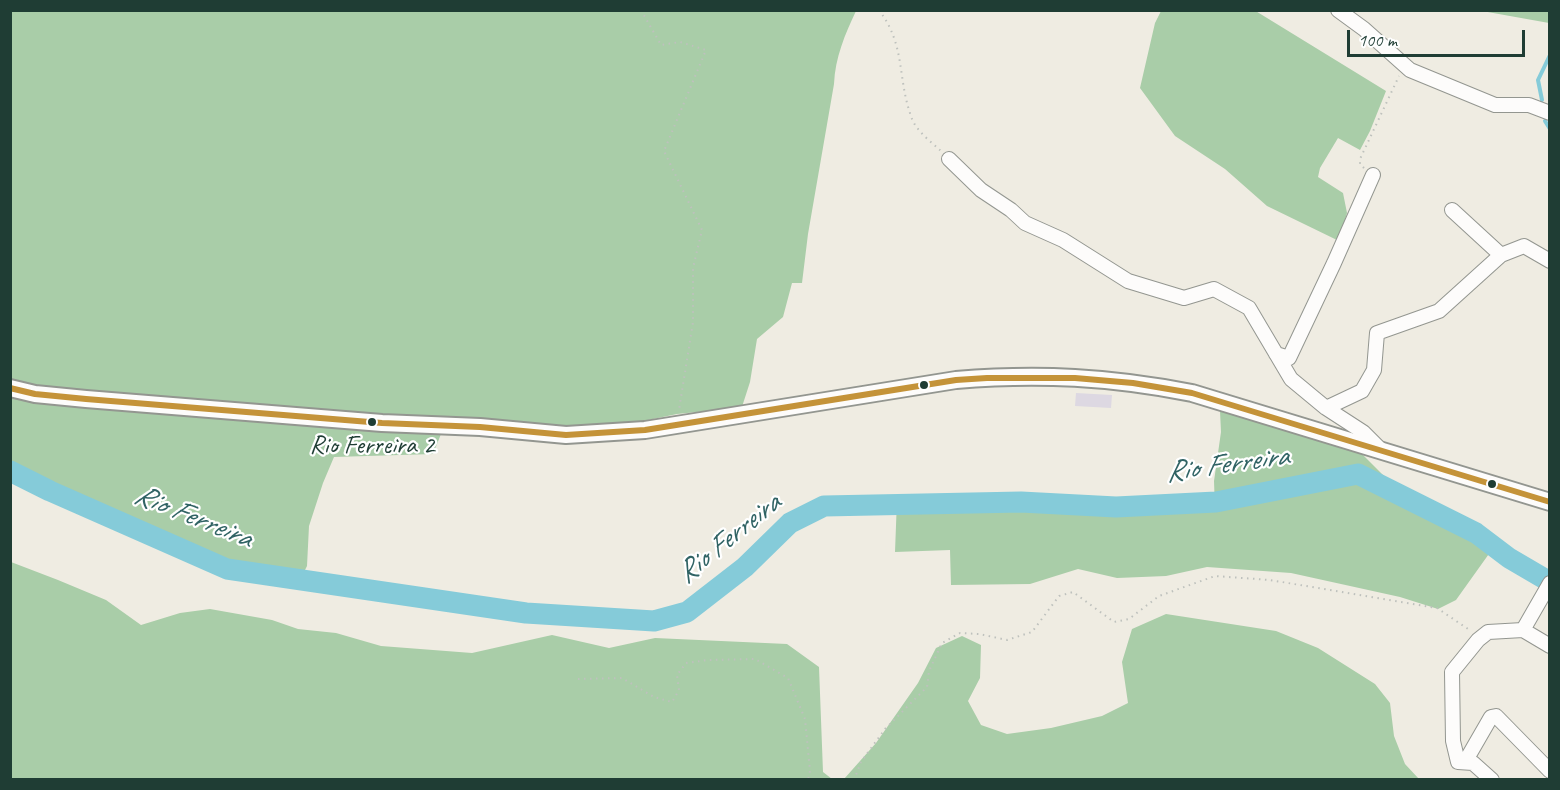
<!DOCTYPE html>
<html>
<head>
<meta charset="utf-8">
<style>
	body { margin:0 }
	#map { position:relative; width:1560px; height:790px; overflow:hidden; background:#efece2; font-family:Caveat,sans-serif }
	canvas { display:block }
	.frame { position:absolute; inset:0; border:12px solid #1f3d34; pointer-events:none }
	.scale { position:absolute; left:1347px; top:30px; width:178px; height:27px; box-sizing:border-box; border:3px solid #1f3d34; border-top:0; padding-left:8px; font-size:18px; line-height:21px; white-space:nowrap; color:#1f3d34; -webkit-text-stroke:4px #fff; paint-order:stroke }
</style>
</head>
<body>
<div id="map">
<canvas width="1560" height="790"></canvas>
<div class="frame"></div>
<div class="scale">100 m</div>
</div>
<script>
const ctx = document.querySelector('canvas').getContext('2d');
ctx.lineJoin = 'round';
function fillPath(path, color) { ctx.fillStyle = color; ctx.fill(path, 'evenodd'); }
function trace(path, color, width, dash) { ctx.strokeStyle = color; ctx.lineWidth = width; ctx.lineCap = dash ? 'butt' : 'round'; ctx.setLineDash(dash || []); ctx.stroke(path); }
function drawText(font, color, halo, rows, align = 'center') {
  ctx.font = font + ' Caveat,sans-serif'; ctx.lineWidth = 4.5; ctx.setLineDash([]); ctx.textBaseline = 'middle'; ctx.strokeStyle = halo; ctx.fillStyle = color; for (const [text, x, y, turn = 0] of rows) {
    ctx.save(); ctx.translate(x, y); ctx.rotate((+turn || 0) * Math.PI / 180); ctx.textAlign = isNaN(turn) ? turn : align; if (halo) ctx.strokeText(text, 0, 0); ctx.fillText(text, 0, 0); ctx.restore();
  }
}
fillPath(new Path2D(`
	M1254,10l132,81 -16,40 -10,19 -22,-12 -18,30 -2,9 25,16 4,20 -8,28 -72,-35 -42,-37 -50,-33 -35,-48 15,-65 6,-12z
	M10,11h846c-11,23 -21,47 -22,73l-26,150 -6,49h-10l-9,34 -26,22 -7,43 -10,31 -13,-4 -50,5 -43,9 -45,7 -142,-11 -14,35 -99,3 -11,26 -14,43 -2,40 -11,22 -29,-5 -79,-28 -28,-18 -22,1 -52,-24 -50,-33 -25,-11z
	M1482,11h67v12z
	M1220,411l138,39 26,26 107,75 -35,49 -18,9 -38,-12 -109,-24 -84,-6 -41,9 -49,2 -39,-9 -48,15 -79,1 -1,-35 -55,2 2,-53 25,3 183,1 54,10 56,-3 -1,-29 7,-49z
	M11,562l47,18 48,20 35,25 39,-12 30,-4 62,11 26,9 38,4 45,13 91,7 80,-18 57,13 46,-10 132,6 32,23 4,105 9,7h-821z
	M1166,614l110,17 42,17 57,36 15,19 4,33 11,28 14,15h-575l32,-36 42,-60 18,-35 26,-12 19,9 -1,33 -12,23 13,24 26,9 44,-6 51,-12 26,-13 -6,-41 10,-33z`), '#a9cda8');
trace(new Path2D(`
	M1542,100l-4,-20 12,-25
	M1545,121l5,8`), '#85cbd9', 4);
trace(new Path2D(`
	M10,471l40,20 177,78 299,44 128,8 33,-9 58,-45 45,-44 34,-17 197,-4 95,5 100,-5 142,-28 118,59 33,25 41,24`), '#85cbd9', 21);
fillPath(new Path2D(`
	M1076,393l36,2 -1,13 -36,-2z`), '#ddd8e2');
const minor = new Path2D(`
	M1338,10l26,19 46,41 85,35h34l21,8
	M949,159l32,31 30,20 14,13 38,17 65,41 56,17 30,-9 35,19 42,71 35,29 37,24 17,17
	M1452,210l49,45
	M1276,354l13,4 45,-95 39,-88
	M1326,408l36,-17 12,-21 3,-37 62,-22 62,-56 23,-9 26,15
	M1523,630l27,-47
	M1523,630l27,16
	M1465,762l26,-45 5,-1 54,55
	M1492,780l-19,-17 -15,-1 -5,-21 -1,-69 26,-32 10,-8 35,-2`);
const tertiary = new Path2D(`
	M10,388l25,6 51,5 296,24 98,4 86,8 79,-5 311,-50c83,-7 155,-3 236,13l358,109`);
trace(minor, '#939690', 16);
trace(tertiary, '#939690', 20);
trace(new Path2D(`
	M641,10l20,35 19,-3 26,8 -42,101 38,79 -9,38v54l-14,88
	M879,10c27,36 18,67 32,106 4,14 19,25 30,35
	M1364,168l-4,-4v-5l39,-83
	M578,679l44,-1 32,19 18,5 7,-12 -2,-15 9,-12 22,-3 47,-1 33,19 17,41 5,52 -2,9
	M854,780l7,-18 24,-33 42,-42 2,-16 13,-28 18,-10 19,1 28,6 25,-8 27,-36 14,-4 41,30 15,-3 30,-23 56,-20 55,4 167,28 34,23`), '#bec1bd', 2, [1.5, 4.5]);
trace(minor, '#fdfcfb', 14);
trace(tertiary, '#fdfcfb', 16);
trace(new Path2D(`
	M10,388l25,6 51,5 296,24 98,4 86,8 79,-5 311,-50 31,-2h88l58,5 59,10 358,109`), '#c49339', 6);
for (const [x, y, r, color] of [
	[924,385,5,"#1f3d34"],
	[372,422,5,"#1f3d34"],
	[1492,484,5,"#1f3d34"]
]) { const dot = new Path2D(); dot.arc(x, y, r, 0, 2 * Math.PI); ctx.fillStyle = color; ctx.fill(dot); trace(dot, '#fff', 2); }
drawText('26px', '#1f3d34', '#fff', [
	["Rio Ferreira 2",372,446]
]);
drawText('italic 30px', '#306364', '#fff', [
	["Rio Ferreira",1227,465,-8],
	["Rio Ferreira",193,517,22],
	["Rio Ferreira",729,539,-39]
]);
</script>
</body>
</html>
